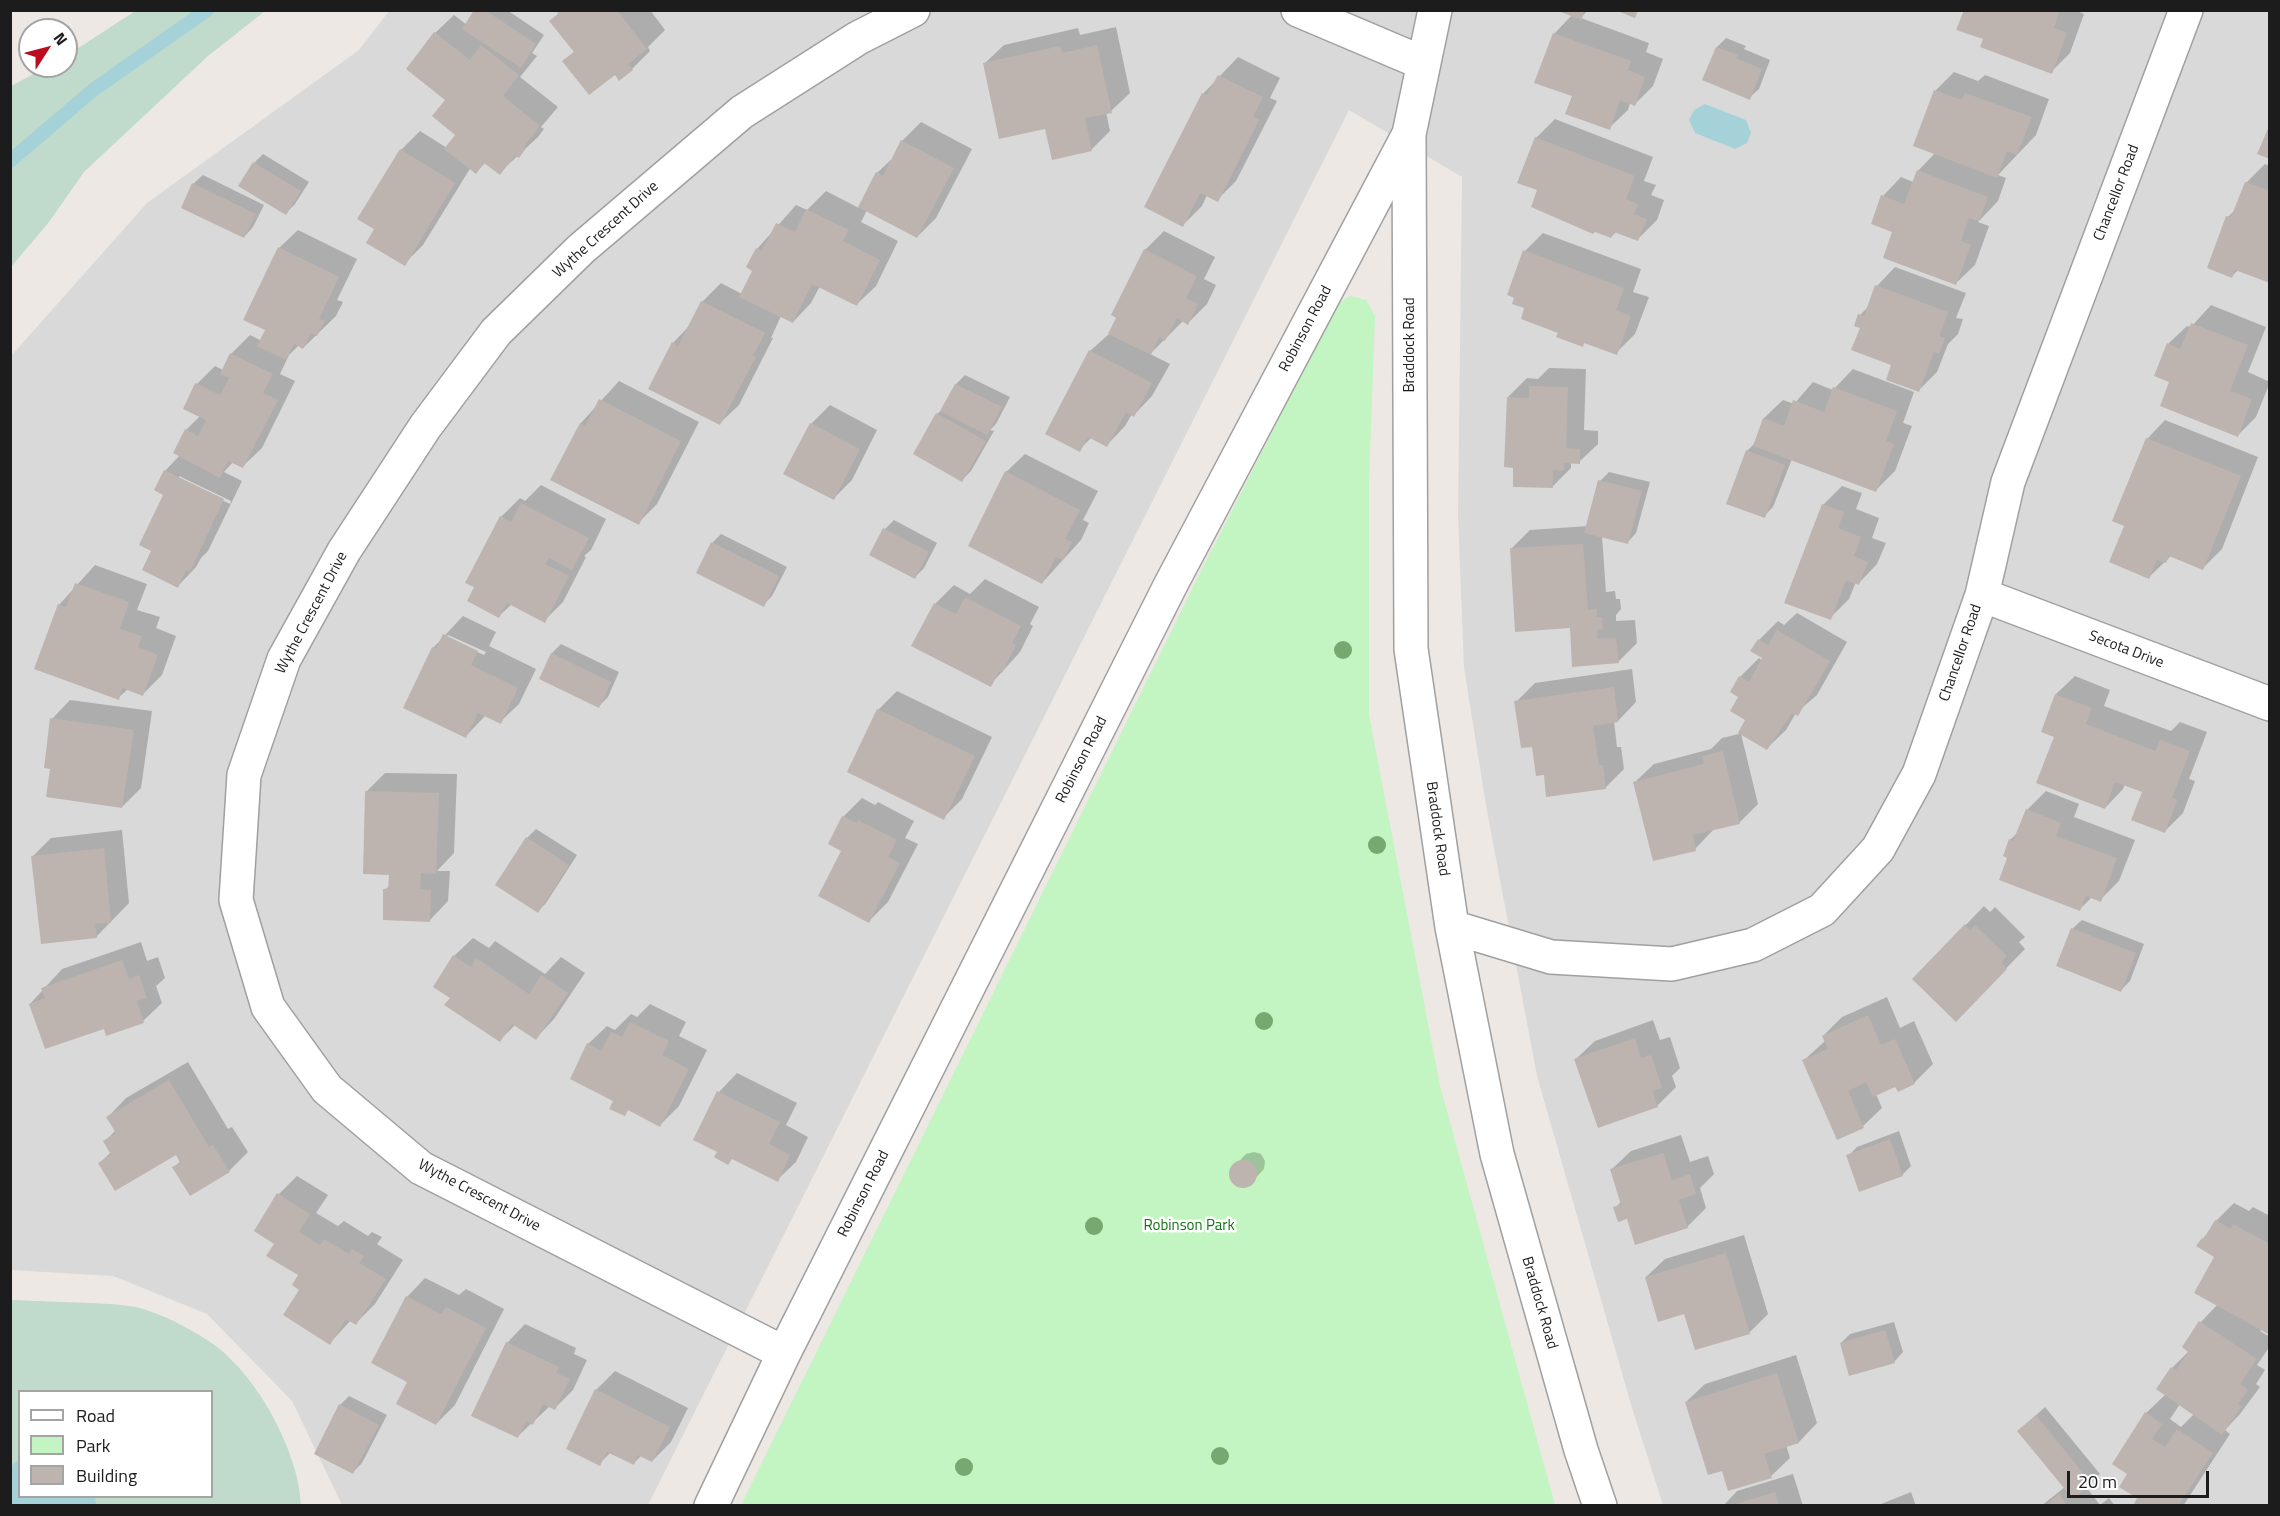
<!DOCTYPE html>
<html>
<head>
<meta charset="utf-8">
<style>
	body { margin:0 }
	#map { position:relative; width:2280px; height:1516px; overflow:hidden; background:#ede8e3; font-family:"Titillium Web",sans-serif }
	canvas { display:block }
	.frame { position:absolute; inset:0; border:12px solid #1c1c1c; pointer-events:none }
	.legend { position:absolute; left:18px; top:1390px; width:195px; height:108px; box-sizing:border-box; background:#fff; border:2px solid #a4a4a4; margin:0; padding:8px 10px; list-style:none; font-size:18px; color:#1c1c1c }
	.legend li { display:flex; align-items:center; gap:12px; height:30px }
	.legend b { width:30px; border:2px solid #a4a4a4 }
	.north { position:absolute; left:18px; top:18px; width:60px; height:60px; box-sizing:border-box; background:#fff; border:2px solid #a4a4a4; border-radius:50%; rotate:54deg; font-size:16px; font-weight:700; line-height:24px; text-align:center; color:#1c1c1c }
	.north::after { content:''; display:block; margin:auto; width:21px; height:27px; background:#bc0d1e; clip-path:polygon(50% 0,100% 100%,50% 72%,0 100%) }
	.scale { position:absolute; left:2067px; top:1471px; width:142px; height:27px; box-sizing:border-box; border:3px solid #1c1c1c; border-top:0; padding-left:8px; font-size:18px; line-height:21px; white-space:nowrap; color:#1c1c1c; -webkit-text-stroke:4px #fff; paint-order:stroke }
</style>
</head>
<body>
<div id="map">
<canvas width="2280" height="1516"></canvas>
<div class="frame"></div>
<ul class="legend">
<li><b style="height:8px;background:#fff"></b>Road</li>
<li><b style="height:16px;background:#c2f5c1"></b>Park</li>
<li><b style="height:16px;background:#bdb4af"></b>Building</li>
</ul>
<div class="north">N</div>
<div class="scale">20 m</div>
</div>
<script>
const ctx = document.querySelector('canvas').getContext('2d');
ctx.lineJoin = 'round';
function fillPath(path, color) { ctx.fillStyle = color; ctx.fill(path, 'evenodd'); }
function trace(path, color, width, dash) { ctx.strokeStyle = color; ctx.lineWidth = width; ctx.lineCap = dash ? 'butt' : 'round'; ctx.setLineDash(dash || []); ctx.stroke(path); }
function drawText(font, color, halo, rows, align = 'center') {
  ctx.font = font + ' "Titillium Web",sans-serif'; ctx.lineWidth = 5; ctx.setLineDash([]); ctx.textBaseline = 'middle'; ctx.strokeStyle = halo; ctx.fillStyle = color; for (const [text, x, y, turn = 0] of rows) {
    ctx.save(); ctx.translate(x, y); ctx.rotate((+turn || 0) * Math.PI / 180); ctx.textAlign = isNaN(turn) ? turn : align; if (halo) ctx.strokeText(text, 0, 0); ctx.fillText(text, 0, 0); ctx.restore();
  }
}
fillPath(new Path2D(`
	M389,11h1880v1494h-606l-31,-97 -95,-332 -50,-265 -23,-143 -6,-152 4,-339 -113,-67 -701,1395h-306l-50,-104 -85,-87 -94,-38 -102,-6v-914l136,-153 212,-153z`), '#dad9d9');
fillPath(new Path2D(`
	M137,10l128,1 -57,45 -124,116 -35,50 -38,45v-181l38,-20h17v-10z
	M11,1300c26,1 52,2 78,3 21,1 43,1 63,9 20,7 44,20 61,32 44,31 86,108 88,161h-290zM20,1392h192v104h-192z`), '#c0dacc');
fillPath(new Path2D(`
	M1350,296l16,4 9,16 -6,165v234l71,371 115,419h-814l457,-928 130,-254 11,-20z`), '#c2f5c1');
fillPath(new Path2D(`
	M1705,104l41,16 5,13 -4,10 -12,6 -40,-16 -6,-13 5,-10z`), '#a5d2d8');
fillPath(new Path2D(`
	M476,10h31l37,25 -12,18 5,3 -17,21 38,30 -17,20 3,2 -6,8 -39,36 -13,-11 -10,10 -5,-5 -48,78 -19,19 -28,-35 25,-79 19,-19 27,17 10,-13 -10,-36 -12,-66 19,-18 13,10z
	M557,10h93l15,20 -17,17 2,4 -18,18 -17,3 -51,-11 11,-10z
	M1559,10h29l-7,8 68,25 -3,9 17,7 -10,27 -18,18 -5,-1 -2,7 -19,18 -35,-33 -20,-61 18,-19z
	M1965,10h110l9,4 -14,39 -19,19 -66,-33z
	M1116,27l14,66 -19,18 -5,1 4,19 -19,19 -45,-23 -61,-64 19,-18 74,-17 2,7z
	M1726,38l20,8 -2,3 26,11 -11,29 -10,9 -45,-18 13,-33z
	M1238,57l42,21 -10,20 7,3 -41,80 -19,19 -10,-5 -5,11 -19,19 20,-131z
	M1954,72l24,9 7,-6 64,24 -13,36 -38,40 8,3 -8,23 -20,21 11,4 -14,39 -19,18 -62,-52 -11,-35 18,-19 12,5 5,-11 17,-18 -20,-7 21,-56z
	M1555,119l98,38 -9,24 12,4 -5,10 13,5 -7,20 -19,19 -21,-8 -6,6 -16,-7 -56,-41 -3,-51z
	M921,122l51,27 -36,69 -19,19 -50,-27 -6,12 37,19 -22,45 -19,18 -37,-18 -9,17 -18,19 -12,-6 -10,22h2l-34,67 -19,18 -47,-80 17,-18 12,-23 19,-19 21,11 12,-24 3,-21 39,-44 11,5 19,-19 33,17 18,-35 18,-17 7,-15z
	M263,154l46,28 -14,22 -9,9 -32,-50z
	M2265,164l5,2v115l-32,-11 -6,6 -4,-59 8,-8 10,-26z
	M203,175l61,30 -11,22 -9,10 -51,-53z
	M298,230l59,29 -20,41 6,2 -7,14 -33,32 -4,-3 -10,10 -9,19 15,7 -33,67 -19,18 -10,-4 -9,10 18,9 -34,70 -7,7 -5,9 -18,19 -13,-92v-23l15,-16 6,-25 14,-14 -3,-32 18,-18 8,4 8,-16 19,-19 12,6 5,-11 12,-82zM179,476l52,25 -1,3 -51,-25z
	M1164,231l51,26 -11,22 12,6 -9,19 -19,19 -5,-2 -33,33 20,10 -18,32 -18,19 -2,-1 -7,12 -18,19 -15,-8 -13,13 11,-99 20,-18 35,-83z
	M1543,233l98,36 -8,23 16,5 -14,37 -19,19 -31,-11 -3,3 -56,-38 -1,-56z
	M1895,267l71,26 -10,25 7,1 -5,15 -10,10 -11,28 -18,18 -57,-63 -2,-12 10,-10 7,-19z
	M2211,305l55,22 -18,45 22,10 -14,35 -19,19 -69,-92 19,-18 4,1z
	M1549,368l37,1 -2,61 14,1v13l-19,18h-8v6l-19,19 -37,-21 -7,-69 19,-19 11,1z
	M1853,369l61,23 -11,31 9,3 -17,45 -19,19 -84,-31 -19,48 -9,9 -17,-65 8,-8 9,-25 19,-18 11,4 19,-22 20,8z
	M965,375l45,22 -14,27 -6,6 4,1 -23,40 -9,9 -25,-66 6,-5 13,-25z
	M619,381l80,41 -42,82 -19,19 -86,-44 29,-56z
	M830,405l47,25 -25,50 -19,19 -22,-75z
	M2165,420l93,37 -36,92 -19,19 -32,-12 -22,21 -24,-52 22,-86z
	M1025,454l73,37 -15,29 6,3 -8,17 -39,43 -36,-111z
	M1609,472l41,10 -14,51 -9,10 -25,-7 4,56 9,-1 1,8h4l1,10 -5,6v6l19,-1 2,23 -19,19 -47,-35 -60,-78 19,-19 58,-4 12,-45z
	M541,485l65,34 -15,31 -7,6 2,1 -23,45 -19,19 -32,-17 -13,12 -23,-30 -9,-4 34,-65 19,-19 5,3z
	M1842,486l20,7 -6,16 23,9 -7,20 14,5 -9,21 -18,19 -3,-1 -7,17 -19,19 -7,-113z
	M894,520l43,23 -13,25 -9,9 -30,-48z
	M721,534l66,33 -15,29 -9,9 -51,-62z
	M95,565l52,19 -10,26 23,7 -4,11 20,8 -14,39 -19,19 -15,-5 -10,9 -59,-93z
	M985,579l54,28 -9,17 3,2 -13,26 -30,33 -55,-81 19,-19 16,9z
	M1797,613l50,29 -30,53 -21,18 -10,17 -19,18 -26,-14 17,70 -19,19 -25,6 -19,20 -60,-67 19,-18 57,-15 11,-11 17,-4 9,-15 -8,-23v-19l19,-19 4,3 -4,-21 19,-19 6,4z
	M463,616l33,16 -7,14 47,23 -17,35 -19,18 -14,-7 -20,21 -33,-88zM448,635l38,17 -2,3 -39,-18z
	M561,644l58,28 -11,25 -9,9 -58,-28 11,-25z
	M1632,669l4,33 -18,19h-4l3,26h4l3,22 -19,19 -60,-15 -29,-71 19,-19z
	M2075,676l35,14 -6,16 67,25 9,-9 27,10 -18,47 6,2 -12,32 -19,19 -20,-41 -19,-7 -2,5 -18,19 -49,-72 -13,-5 13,-37z
	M897,691l95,46 -30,62 -19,19 -65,-108z
	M70,700l82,11 -11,77 -19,19 -70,-39v-49z
	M385,773l72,1 -3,79 -17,18h13l-2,30 -18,19 -45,-30 5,-5v-11l-24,-82z
	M2046,791l33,13 -5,13 61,23 -16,41 -19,19 -8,-3 -12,12 -70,-69 9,-9 8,-21z
	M862,798l13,7 3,-3 36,19 -9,17 13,6 -30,58 -19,19 -26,-71 -13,-6 13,-27z
	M536,829l41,26 -31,48 -9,9 -10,-74z
	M122,830l7,73 -33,34 -63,-81 18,-18z
	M1984,906l6,6 5,-5 30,30 -6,5 6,7 -51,52 -60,-22z
	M2082,920l62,24 -14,37 -9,9 -49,-61z
	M473,938l16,10 6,-7 50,33 16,-17 24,16 -31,46 -18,19 -20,-14 -16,16 -48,-43 2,-41z
	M141,942l6,19 11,-4 7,21 -9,8 6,17 -19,18 -39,6 -74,-23 32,-35z
	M1887,997l13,31 14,-7 19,43 -19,19 -16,7 -2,-5 -20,9 6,14 -19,18 -60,-65 22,-20 -2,-5 19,-19z
	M650,1004l36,18 -7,14 28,14 -28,56 -19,19 -31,-16 -5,6 -36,-71 19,-18 8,4 16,-16 6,3z
	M1653,1020l7,20 10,-3 10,31 -8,8 4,11 -19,19 -81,-47 19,-18z
	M188,1062l40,67 4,-2 16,25 -19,19 -55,-4 7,-6 -5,-8 -76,10 11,-11 -6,-11 11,-11 -8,-13 18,-19z
	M737,1073l60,30 -11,22 22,12 -12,25 -19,18 -58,-29v-59z
	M1899,1131l12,35 -9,9 -54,-19 9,-9z
	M1681,1135l9,27 18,-6 6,18 -14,14 6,20 -19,19 -59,-10 -13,-9 7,-7 -10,-32 19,-18z
	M1254,1152l7,2 4,7 -1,8 -14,15 -8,2 -7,-2 -4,-7v-7l15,-16z
	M297,1176l31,19 -12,18 22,13 6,-5 24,15 4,-4 10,5 -5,7 26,16 -28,44 -19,19 -5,-3 -21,23 -29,-53 -1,-15 -24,-32 3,-49z
	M2234,1203l15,8 4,-4 17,9v117l-8,-4 -2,2 10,6v9l-13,19 8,5 -9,14 4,3 -20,27 -15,16 5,4 -47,72h-49l5,-8 -10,-24 17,-61 20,-19 6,-26 17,-17 -5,-4 17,-25 17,-18 -2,-48 -13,-17 13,-18zM2180,1404l14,10 -13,13 -11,-8z
	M1744,1235l24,79 -18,18 -54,17 -11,-37 -39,-35 19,-18z
	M425,1278l34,17 7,-6 38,20 -49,96 -19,19 -27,-42 -2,-85z
	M1894,1322l9,30 -9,10 -53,-19 9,-9z
	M525,1324l51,24 -2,6 13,6 -14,30 -18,18 -5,-2 -32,30 -11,-93z
	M1796,1355l21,68 -18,19 -13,3 4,13 -19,18 -48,-7 -37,-67 19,-18z
	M615,1371l73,37 -17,34 -19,19 -10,-6 -8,8 -23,-11 -12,12 -3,-74z
	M349,1396l38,19 -25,48 -9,9 -13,-67z
	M2045,1407l55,67 -14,13 14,18 9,-7 6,8h-74l24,-19 -46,-56z
	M1793,1474l10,32h-80l14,-15z
	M1911,1492l5,14h-40z`), '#0003');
trace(new Path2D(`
	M10,161l83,-71 114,-80`), '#a5d2d8', 14);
trace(new Path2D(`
	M42,1496l11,10`), '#a5d2d8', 86);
fillPath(new Path2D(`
	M474,10h11l51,34 -15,24 -59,-39z
	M556,10h61l30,39 -19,15 5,6 -14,11 -4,-6 -26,20 -27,-34 12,-9 -25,-31 9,-7z
	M1556,10h29l-4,10z
	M1615,10h23l-3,8z
	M1964,10h96l-6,18 13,5 -15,41 -72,-27 3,-8 -27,-9z
	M434,32l36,28 11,-15 38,30 -16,21 37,30 -16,20 2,2 -7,10 -4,-3 -15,20 -16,-12 -8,11 -32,-25 11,-14 -23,-19 13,-16 -39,-31z
	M1553,33l78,28 -3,9 17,7 -10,29 -15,-6 -10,30 -45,-16 7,-18 -38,-13z
	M1097,45l15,68 -27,5 7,33 -40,9 -7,-31 -46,10 -16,-76 77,-17 2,7z
	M1716,47l22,8 -2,3 26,11 -12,31 -48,-20z
	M1218,75l45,22 -10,20 6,3 -41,82 -18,-9 -17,34 -39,-20 58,-114 5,2z
	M1934,90l28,10 3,-7 67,24 -15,38 -10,-4 -10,27 -84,-32z
	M2270,124v35l-13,-5z
	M1535,137l100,39 -9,23 12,5 -4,10 13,5 -9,22 -24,-9 -3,6 -16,-6 -2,2 -62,-27 6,-17 -20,-7z
	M901,140l53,28 -37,70 -59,-31 18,-35 7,4z
	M400,149l55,34 -50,83 -39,-23 8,-14 -17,-10z
	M253,162l48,29 -15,24 -48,-29z
	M1917,170l71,27 -9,24 -10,-3 -8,23 10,4 -15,40 -73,-27 9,-26 -21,-8 10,-29 23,9z
	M2245,182l25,9v92l-35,-13 -3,8 -25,-10 19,-52 5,1z
	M192,183l64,31 -12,24 -63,-30z
	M806,209l43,21 -6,11 37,19 -23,46 -45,-22 -19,39 -54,-26 13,-26 -6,-4 10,-19 6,3 14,-28 19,9z
	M278,247l61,30 -20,42 6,2 -8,15 -6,-3 -8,16 -9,-5 -8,16 -29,-14 8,-16 -22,-10z
	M1144,249l53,27 -11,22 12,6 -10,21 -11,-7 -12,23 -6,-4 -8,18 -43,-21 8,-16 -5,-3z
	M1523,250l101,38 -8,22 15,6 -14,39 -33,-12 -1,4 -27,-10 2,-4 -37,-14 3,-11 -12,-4 2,-6 -7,-3z
	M1875,285l73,27 -9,24 6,2 -6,16 -5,-2 -15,40 -33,-12 5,-15 -40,-15 9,-22 -6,-2 4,-12 6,2z
	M701,301l64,32 -12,23 3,1 -36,68 -72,-36 24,-47 6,4z
	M2191,323l57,22 -18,46 22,8 -14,38 -78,-31 9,-24 -15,-6 13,-33 13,6z
	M1089,350l63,33 -18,34 -8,-5 -19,35 -19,-10 -8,15 -35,-18z
	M230,353l43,21 -10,19 15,7 -35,68 -15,-7 -8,17 -47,-25 12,-24 13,7 8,-16 -23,-11 12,-26 25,12 9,-17 -9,-4z
	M955,384l47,23 -15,28 -47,-24z
	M1529,386l39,1 -2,61 14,1v15l-16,-1v8l-11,-1v18l-40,-1v-19l-9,-1 3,-70 22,1z
	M1833,387l64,24 -11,30 8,3 -18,48 -123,-46 10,-28 21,8 9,-26 31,12z
	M599,399l82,42 -42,84 -89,-45 30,-57 5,3z
	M936,413l50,28 -24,41 -49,-28z
	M810,423l50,26 -26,51 -51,-26z
	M2146,438l95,38 -38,94 -34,-14 -3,7 -9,-3 -8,19 -40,-17 15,-36 -12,-5z
	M1746,450l39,15 -20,53 -39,-14z
	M164,470l60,29 -34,73 -4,-2 -8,18 -36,-18 9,-19 -12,-6 24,-50 -9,-5z
	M1005,471l75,39 -15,29 7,3 -9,18 -7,-3 -14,27 -74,-38z
	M1598,480l44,11 -14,53 -44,-11z
	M521,503l68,35 -17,32 -23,-12 -4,6 24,12 -24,47 -38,-20 -8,15 -32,-17 7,-14 -9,-4 35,-67 11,6z
	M1822,504l22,8 -6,16 23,9 -7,19 14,6 -9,23 -13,-5 -15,40 -47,-17z
	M883,528l46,24 -14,27 -46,-24z
	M711,542l68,34 -15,31 -68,-34z
	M1583,544l5,66 9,-1v8h5l1,12 -6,1 1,9 18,-1 3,25 -47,4 -2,-39 -55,4 -5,-84z
	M75,583l54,19 -9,27 22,7 -4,11 20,8 -15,41 -21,-8 -3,12 -85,-31 24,-65 8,3z
	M965,597l56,29 -9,17 4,2 -14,28 -3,-2 -8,16 -80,-41 23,-43 22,11z
	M1777,630l53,31 -32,55 -6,-3 -25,37 -29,-17 7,-13 -15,-9 8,-14 -8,-5 9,-16 10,6 13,-24 -12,-7 8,-12 10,6z
	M443,634l35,17 -7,14 47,23 -17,36 -23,-11 -12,25 -63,-30 29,-61 4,2z
	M551,653l60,29 -12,26 -60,-29z
	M1614,687l4,35 -25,4 6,39h4l3,24 -60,8 -2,-22 -8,1 -4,-29 -11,1 -7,-47z
	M2055,694l37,14 -6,16 69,27 5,-11 30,11 -18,47 5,2 -12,33 -34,-13 11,-28 -27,-10 -10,27 -69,-26 18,-46 -13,-5z
	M877,709l98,47 -31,64 -97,-48z
	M50,718l84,12 -12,78 -76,-11 4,-28 -6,-1z
	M1723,751l17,73 -47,11 3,16 -43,10 -20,-79 71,-18 -2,-8z
	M365,791l74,2 -3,81 -15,-1 -1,16 11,1 -1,32 -47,-2v-31h5l1,-14 -26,-1z
	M2026,809l35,14 -5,13 61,22 -16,44 -15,-6 -6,15 -81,-31 8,-22 -4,-2 6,-17 4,2z
	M842,816l15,7 1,-3 39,20 -9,17 12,6 -31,60 -51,-27 23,-45 -13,-7z
	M526,837l43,28 -31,48 -43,-28z
	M104,848l7,75 -16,1 2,14 -56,6 -10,-88z
	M1965,924l5,6 5,-5 32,31 -6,6 6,7 -51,53 -44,-43z
	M2071,928l65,25 -15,39 -65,-26z
	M453,955l18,12 5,-9 53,36 12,-19 27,18 -32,47 -24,-16 -12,18 -56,-37 6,-7 -17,-11z
	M122,960l7,19 10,-4 8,23 -10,3 7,22 -38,13 -2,-7 -59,20 -16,-45 16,-6 -4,-10z
	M1868,1015l13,30 14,-6 20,45 -17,8 -3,-5 -22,10 -7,-15 -18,9 16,37 -27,12 -35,-80 26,-11 -6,-13z
	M630,1022l39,19 -7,14 27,14 -29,58 -32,-17 -3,6 -16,-7 4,-8 -43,-22 17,-36 14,8 10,-19 11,5z
	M1635,1038l6,20 10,-3 11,33 -10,3 6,16 -60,21 -24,-69z
	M169,1080l40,67 4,-2 17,27 -40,24 -18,-29 8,-4 -4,-8 -61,36 -17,-28 13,-8 -8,-14 13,-8 -10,-16z
	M717,1091l63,31 -11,22 21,11 -12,27 -46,-23 -4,6 -14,-8 3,-5 -24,-12z
	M1890,1139l13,37 -44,16 -13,-37z
	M1663,1153l9,27 18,-6 6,20 -17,6 9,28 -53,17 -8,-26 -9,3 -5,-15 8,-2 -11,-36z
	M1229 1174a14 14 0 1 1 28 0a14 14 0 1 1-28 0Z
	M277,1193l33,21 -11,18 21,13 4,-6 25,15 3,-5 12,7 -5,7 27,16 -30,46 -10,-6 -16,26 -47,-30 16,-25 -7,-5 6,-10 -32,-19 8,-12 -20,-13z
	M2215,1220l16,9 2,-5 37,20v91l-76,-42 20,-36 -18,-11 6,-8 2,1z
	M1726,1253l24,81 -55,16 -11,-36 -26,8 -13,-45z
	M406,1296l35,18 5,-7 40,21 -50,97 -40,-21 11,-22 -36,-19z
	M2199,1321l58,38 -17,25 8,6 -10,14 4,2 -20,29 -66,-46 15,-22 5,3 12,-18 -6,-5z
	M1885,1330l10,33 -46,13 -9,-33z
	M506,1342l53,25 -3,6 14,6 -15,31 -12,-6 -10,21 -7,-4 -8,17 -47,-22z
	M1777,1373l22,70 -35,11 8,24 -44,13 -6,-20 -14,4 -23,-73z
	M595,1389l75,38 -18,35 -14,-7 -4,10 -27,-13 -7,14 -34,-17z
	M339,1404l40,21 -26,49 -39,-20z
	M2145,1412l17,12 -10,15 13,8 12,-18 36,24 -35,53h-45l4,-8 -18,-11 8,-13 -15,-10z
	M2036,1415l56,69 -19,15 -56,-68z
	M1775,1492l4,14h-47v-1z
	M2059,1494l9,12h-23z`), '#bdb4af');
const minor = new Path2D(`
	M1298,10l125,53
	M1409,138l2,511 41,278 45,227 84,296 19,56
	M1982,595l288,109
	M1452,927l99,30 121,7 81,-19 69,-35 56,-61 41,-75 63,-179 26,-113 178,-472
	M784,1353l-363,-185 -94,-79 -59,-82 -32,-107 8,-125 40,-116 60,-108 81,-124 71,-95 85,-83 161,-137 116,-74 55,-28
	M711,1506l73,-153 386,-767 239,-452 26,-124`);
trace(minor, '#a0a0a0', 36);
trace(minor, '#fff', 33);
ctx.fillStyle = '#76a870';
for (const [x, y] of [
	[1343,650],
	[1377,845],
	[1264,1021],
	[1094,1226],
	[1220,1456],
	[964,1467]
]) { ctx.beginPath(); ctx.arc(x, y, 9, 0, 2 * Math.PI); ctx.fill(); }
drawText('15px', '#1c1c1c', '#fff', [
	["Chancellor Road",2117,193,-69],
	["Wythe Crescent Drive",606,230,-42],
	["Robinson Road",1306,329,-62],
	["Braddock Road",1410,345,-90],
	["Wythe Crescent Drive",312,613,-62],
	["Secota Drive",2126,650,21],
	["Chancellor Road",1961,653,-71],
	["Robinson Road",1082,760,-63],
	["Braddock Road",1437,829,82],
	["Robinson Road",864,1194,-63],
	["Wythe Crescent Drive",479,1196,28],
	["Braddock Road",1539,1303,74]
]);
drawText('15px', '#147312', '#fff', [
	["Robinson Park",1189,1226]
]);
</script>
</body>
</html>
